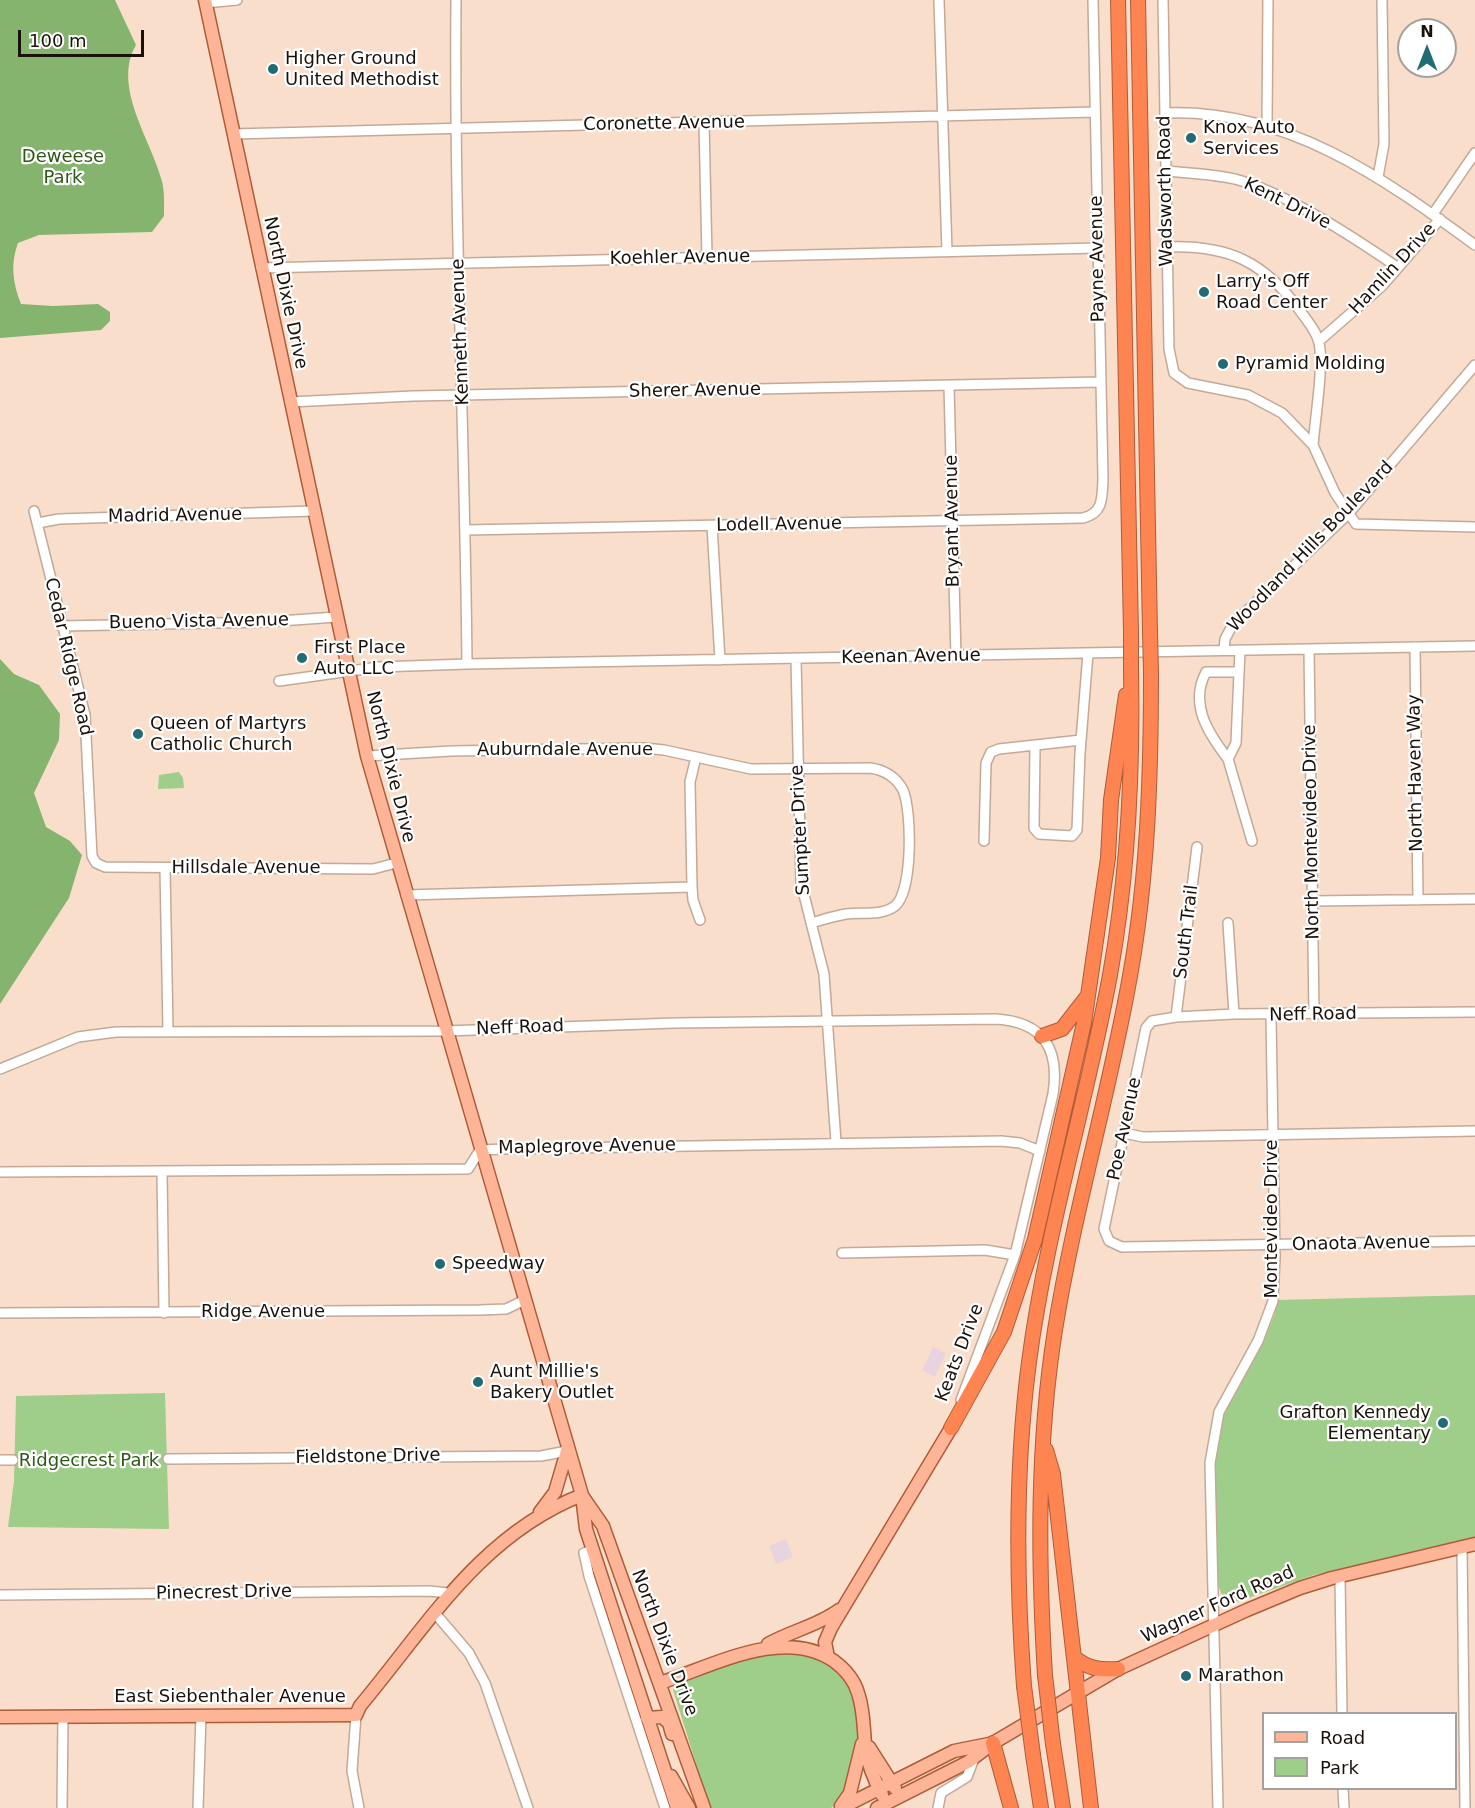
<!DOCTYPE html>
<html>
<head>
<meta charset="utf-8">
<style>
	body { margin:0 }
	#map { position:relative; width:1475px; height:1808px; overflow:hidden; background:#fadecc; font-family:"DejaVu Sans",sans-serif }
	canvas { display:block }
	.legend { position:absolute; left:1262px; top:1712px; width:195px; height:78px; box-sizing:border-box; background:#fff; border:2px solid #a3a09d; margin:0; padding:8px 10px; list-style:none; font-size:18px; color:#1a110b }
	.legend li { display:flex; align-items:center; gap:12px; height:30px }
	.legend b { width:30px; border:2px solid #a3a09d }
	.north { position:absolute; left:1397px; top:18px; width:60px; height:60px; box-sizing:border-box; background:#fff; border:2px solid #a3a09d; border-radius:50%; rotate:0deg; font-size:16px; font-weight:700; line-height:24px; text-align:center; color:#1a110b }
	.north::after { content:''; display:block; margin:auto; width:21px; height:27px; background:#216c72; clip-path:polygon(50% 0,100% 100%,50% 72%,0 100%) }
	.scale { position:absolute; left:18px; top:30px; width:126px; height:27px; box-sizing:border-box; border:3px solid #1a110b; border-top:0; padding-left:8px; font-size:18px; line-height:21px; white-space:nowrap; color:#1a110b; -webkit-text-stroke:4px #fff; paint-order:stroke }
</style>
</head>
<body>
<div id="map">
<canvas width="1475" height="1808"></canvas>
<ul class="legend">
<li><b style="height:8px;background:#feb597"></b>Road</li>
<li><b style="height:16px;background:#9fce8a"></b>Park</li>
</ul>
<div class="north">N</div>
<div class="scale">100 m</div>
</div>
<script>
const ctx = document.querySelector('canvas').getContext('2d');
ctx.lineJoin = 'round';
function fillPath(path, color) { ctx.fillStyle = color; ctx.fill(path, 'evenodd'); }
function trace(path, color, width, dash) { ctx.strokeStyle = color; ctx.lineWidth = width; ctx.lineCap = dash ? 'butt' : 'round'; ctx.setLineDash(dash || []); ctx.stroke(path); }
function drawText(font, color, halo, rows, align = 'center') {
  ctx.font = font + ' "DejaVu Sans",sans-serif'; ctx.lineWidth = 4.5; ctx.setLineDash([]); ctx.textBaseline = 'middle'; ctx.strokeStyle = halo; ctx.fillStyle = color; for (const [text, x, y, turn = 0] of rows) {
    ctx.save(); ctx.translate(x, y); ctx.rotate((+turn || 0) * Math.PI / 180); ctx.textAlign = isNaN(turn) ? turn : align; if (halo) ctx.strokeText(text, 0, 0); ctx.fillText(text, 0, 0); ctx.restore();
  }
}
fillPath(new Path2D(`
	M933,1347l13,6 -11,24 -13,-7z
	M786,1539l7,18 -17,7 -7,-18z`), '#ead3e0');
fillPath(new Path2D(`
	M179,772l4,6 1,10 -26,1 1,-14z
	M1475,1295v242l-161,38 -74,26 -9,2 -7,-3 -6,-15c-2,-57 -12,-120 6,-174 14,-39 47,-70 54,-111z
	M165,1393l4,136 -161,-2 6,-46 2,-85z
	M786,1649c18,5 37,7 50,21 11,10 19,25 22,40 4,23 -5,86 -27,98h-121l-37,-118 4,-7 92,-31z`), '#9fce8a');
fillPath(new Path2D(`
	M0,0h115l21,45c-24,41 14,93 25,133 4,12 3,26 3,38l-12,16 -113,3 -21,8c-8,21 -5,41 3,61l32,2 45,-2 12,8v9l-9,9 -101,8z
	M0,659l14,15 25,11 21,29 -1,26 -25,53 12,34 24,14 12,14 -13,43 -69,106z`), '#85b46f');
const minor = new Path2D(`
	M456,0c-2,221 9,443 11,664
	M939,0l8,252
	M1163,0l6,349 5,24 14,10 60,12 34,18 31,32 22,48 21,31 119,3
	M205,3l32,-3
	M1165,113c120,-5 217,64 310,132
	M704,123l3,134
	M1267,124l1,-124
	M233,134l862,-22
	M1166,171c23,2 47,3 69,8 49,13 120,59 162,88
	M1378,177l6,-33 -2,-144
	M1433,214l42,-61
	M1168,247c61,-2 97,15 133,65 7,10 16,20 18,31 5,21 -4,77 -6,102
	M261,268l837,-20
	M1319,341l63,-55 58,-67
	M949,386l7,271
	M290,402l123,-6 687,-14
	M34,511l51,204 7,141 4,7 9,4 268,2 23,-6
	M38,523l21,-4 254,-8
	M712,526l8,134
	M466,530l617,-12c21,-5 19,-21 20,-40l-10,-478
	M61,626l205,-4 70,-5
	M1415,647l3,253
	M1309,649l5,366
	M1224,650l1,-11 8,-15 115,-110 127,-149
	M1240,650l-4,93 -8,16 24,82
	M796,659l5,224 23,91 12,168
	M279,681l100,-14 88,-3 1008,-18
	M1035,746l-1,82 5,6 33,2 5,-6 3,-77 8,-100
	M367,756l84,-5 193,-3 20,2 87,19 119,-1c15,2 26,9 33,22 9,21 10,101 -8,116 -13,10 -33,6 -49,8 -12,2 -24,6 -35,9
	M696,757l-6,25 2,105 1,13 7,20
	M1228,759c-20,-26 -39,-55 -22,-87h33
	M984,841l2,-78 5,-11 8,-3 82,-9
	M165,868l3,163
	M406,895l286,-8
	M1312,901l163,-2
	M1228,923l6,91
	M1475,1012l-241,2 -58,3 -24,4 -6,7 -42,201 5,12 13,6 353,-6
	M1176,1017l21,-170
	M0,1069l78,-32 38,-5 329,-1 230,-8 321,-4c47,3 64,29 57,75l-38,161 -54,145
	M1124,1133l19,4 332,-6
	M0,1172l468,-3 12,-19 25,-1 496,-8 19,2 20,8
	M162,1172l2,141
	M842,1253l143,-3 30,5
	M0,1313l480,-3 26,-1 19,-9
	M168,1459l373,-3 26,-5
	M0,1460h13
	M1462,1547l3,261
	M592,1550l-8,3 5,23 76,232
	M1340,1577l2,137
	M0,1595l429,-4 19,2
	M434,1612l35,41 16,30 43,125
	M356,1715l-4,56 7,37
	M1343,1788l1,20
	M62,1808l1,-92
	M198,1808l3,-93
	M938,1808l3,-15 26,-16 8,-21
	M1218,1808l-8,-345 9,-51 39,-71 15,-40 2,-44 -4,-241`);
const major = new Path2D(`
	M205,0l162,756 215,739 4,34 91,279
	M583,1497l20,29 101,282
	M540,1512l15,-20 12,-41
	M768,1644c23,-13 49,-18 71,-34
	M828,1657l-3,-15 6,-14 120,-200
	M660,1683c53,-17 123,-57 174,-22 12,9 20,18 24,32 7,20 5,39 8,59 3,16 9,29 16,43
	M0,1717l356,-2 4,-9c67,-80 120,-171 222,-211
	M647,1718l15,-1 7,6 3,11
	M869,1747l26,41
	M671,1776l18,32
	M841,1806l9,-13 12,-49
	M841,1808l113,-57 35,-7
	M877,1808l91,-46 25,-19 125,-74 129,-59 53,-22 32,-10 143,-34`);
const highway = new Path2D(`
	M1118,0l13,632
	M1138,0l12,632
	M1042,1036l20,-7 24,-31
	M951,1428l53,-96 31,-93 49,-216 24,-165 3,-58 15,-105
	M1046,1450l7,24 38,334
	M1074,1657c14,12 26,13 44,12
	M1045,1675c-7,-116 -8,-231 10,-345 19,-119 54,-235 75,-354 18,-100 21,-202 21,-304
	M1024,1686c-8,-108 -9,-217 5,-324 17,-131 57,-257 81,-387 18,-100 23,-201 21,-302
	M993,1743l18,65
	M1053,1744l10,64
	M1033,1755l8,53`);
trace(minor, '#c3a998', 12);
trace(major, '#ae5c38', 15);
trace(highway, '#ae5c38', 16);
trace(minor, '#fff', 9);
trace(major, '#feb597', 12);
trace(highway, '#fe8451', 14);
const highwayBridge = new Path2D(`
	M1131,632v41
	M1150,632l1,40
	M1045,1675l8,69
	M1024,1686l9,69`);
trace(highwayBridge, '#ae5c38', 16, []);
trace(highwayBridge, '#fe8451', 14);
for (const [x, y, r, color] of [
	[273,69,6,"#216c72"],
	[1191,138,6,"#216c72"],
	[1204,292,6,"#216c72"],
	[1223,364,6,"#216c72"],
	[302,658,6,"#216c72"],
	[138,734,6,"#216c72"],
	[440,1264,6,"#216c72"],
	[478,1382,6,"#216c72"],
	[1443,1423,6,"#216c72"],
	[1186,1676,6,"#216c72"]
]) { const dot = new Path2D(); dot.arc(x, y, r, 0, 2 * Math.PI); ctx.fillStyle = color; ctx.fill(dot); trace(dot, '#fff', 2); }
drawText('18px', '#1a110b', '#fff', [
	["Higher Ground",285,59],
	["United Methodist",285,80],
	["Knox Auto",1203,128],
	["Services",1203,149],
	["Larry's Off",1216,282],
	["Road Center",1216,303],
	["Pyramid Molding",1235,364],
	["First Place",314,648],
	["Auto LLC",314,669],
	["Queen of Martyrs",150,724],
	["Catholic Church",150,745],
	["Speedway",452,1264],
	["Aunt Millie's",490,1372],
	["Bakery Outlet",490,1393],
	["Grafton Kennedy",1431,1413,"right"],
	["Elementary",1431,1434,"right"],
	["Marathon",1198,1676]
], 'left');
drawText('18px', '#1a110b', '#fff', [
	["Coronette Avenue",664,124,-1],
	["Wadsworth Road",1166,191,-91],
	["Kent Drive",1287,204,26],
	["Koehler Avenue",680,258,-1],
	["Payne Avenue",1098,259,-91],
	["Hamlin Drive",1393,269,-47],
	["North Dixie Drive",285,293,78],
	["Kenneth Avenue",461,332,-92],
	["Sherer Avenue",695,391,-1],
	["Madrid Avenue",175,516,-1],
	["Bryant Avenue",953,521,-91],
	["Lodell Avenue",779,525,-1],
	["Woodland Hills Boulevard",1311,547,-46],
	["Bueno Vista Avenue",199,622,-1],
	["Cedar Ridge Road",68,657,77],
	["Keenan Avenue",911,657,-1],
	["Auburndale Avenue",565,750],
	["North Dixie Drive",390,767,76],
	["North Haven Way",1416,773,-91],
	["Sumpter Drive",801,830,-93],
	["North Montevideo Drive",1312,832,-91],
	["Hillsdale Avenue",246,868],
	["South Trail",1187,932,-83],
	["Neff Road",1313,1015,-1],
	["Neff Road",520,1028,-2],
	["Poe Avenue",1125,1129,-78],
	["Maplegrove Avenue",587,1147,-1],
	["Montevideo Drive",1272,1219,-90],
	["Onaota Avenue",1361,1244,-1],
	["Ridge Avenue",263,1312],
	["Keats Drive",960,1353,-69],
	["Fieldstone Drive",368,1457,-1],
	["Pinecrest Drive",224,1593,-1],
	["Wagner Ford Road",1218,1605,-24],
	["North Dixie Drive",664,1643,69],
	["East Siebenthaler Avenue",230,1697]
]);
drawText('18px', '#2e5914', '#fff', [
	["Deweese",63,157],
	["Park",63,178],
	["Ridgecrest Park",89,1461]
]);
</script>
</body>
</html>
